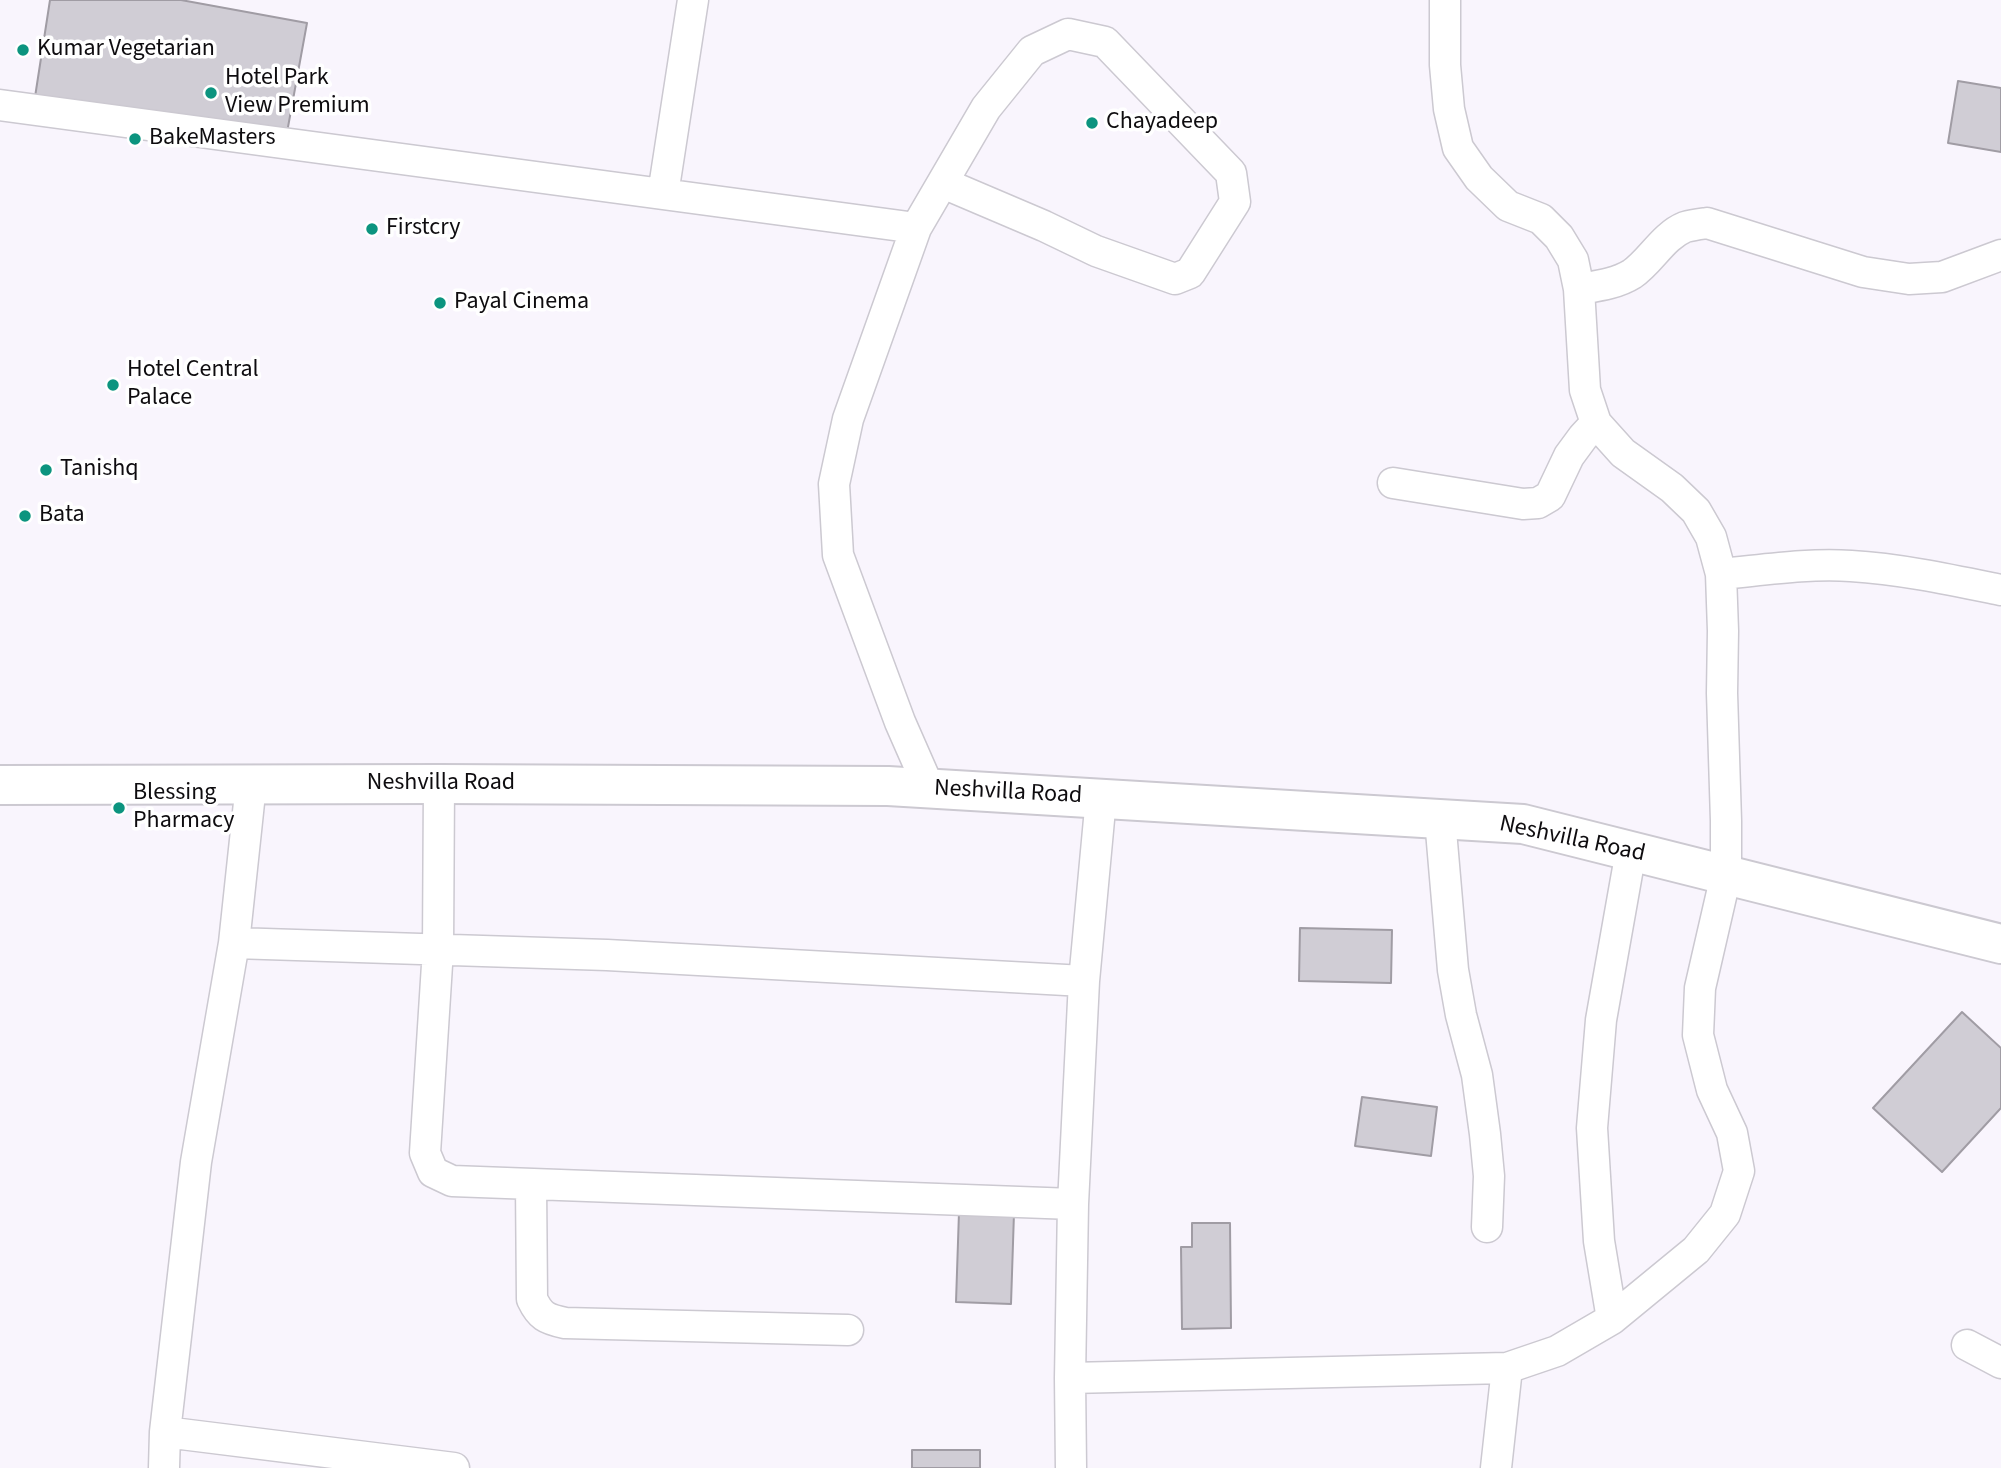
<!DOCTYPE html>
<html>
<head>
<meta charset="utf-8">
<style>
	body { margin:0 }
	canvas { display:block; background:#f9f5fd }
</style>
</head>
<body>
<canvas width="2001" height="1468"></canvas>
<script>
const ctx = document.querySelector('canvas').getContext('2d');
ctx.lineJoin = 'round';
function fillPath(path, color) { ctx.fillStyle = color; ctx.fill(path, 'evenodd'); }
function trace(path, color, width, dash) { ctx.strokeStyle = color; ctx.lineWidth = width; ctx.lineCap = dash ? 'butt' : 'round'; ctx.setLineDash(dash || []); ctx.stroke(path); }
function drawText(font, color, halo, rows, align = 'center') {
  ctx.font = font + ' "Source Sans 3",sans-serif'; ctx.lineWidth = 7; ctx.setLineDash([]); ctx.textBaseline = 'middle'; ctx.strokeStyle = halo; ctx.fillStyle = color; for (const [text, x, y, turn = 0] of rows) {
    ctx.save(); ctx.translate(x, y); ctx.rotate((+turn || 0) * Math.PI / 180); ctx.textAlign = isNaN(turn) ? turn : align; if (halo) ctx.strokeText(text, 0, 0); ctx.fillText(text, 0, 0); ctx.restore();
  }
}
const building = new Path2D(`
	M50,0h131l126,23 -21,115 -251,-41z
	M1958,81l43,7v64l-53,-9z
	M1300,928l92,2 -1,53 -92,-2z
	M1962,1012l39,36v60l-59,64 -69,-64z
	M1362,1097l75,10 -6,49 -76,-10z
	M959,1212l55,1 -3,91 -55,-2z
	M1192,1223h38l1,105 -49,1 -1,-82h11z
	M912,1450h68v18h-68z`);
fillPath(building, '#d0cdd5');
trace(building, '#a09ca4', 2);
const street = new Path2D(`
	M0,105l916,123 -68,191 -14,65 4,71 62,167 29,66
	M663,194l30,-194
	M916,228l70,-120 46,-57 36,-17 37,8 126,131 4,29 -45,71 -15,6 -79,-28 -52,-25 -101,-43
	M1579,289c18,-3 37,-5 53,-15 19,-13 31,-38 53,-47 7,-2 15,-3 22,-4l156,49 46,7 33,-2 59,-22
	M1393,483l130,21 15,-1 12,-7 19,-40 14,-19 13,-14
	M1721,574c43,-4 87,-11 130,-8 50,3 101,14 150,24
	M439,784l-1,165 -13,204 8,19 19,9 621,23 -3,174 437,-10 50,-17 55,-32 84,-69 29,-36 14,-43 -7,-38 -20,-43 -14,-55 2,-47 26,-113v-54l-4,-128 1,-62 -2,-57 -10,-37 -15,-26 -24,-23 -49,-35 -27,-30 -11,-33 -6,-101 -6,-29 -14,-23 -18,-18 -33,-13 -29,-28 -21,-30 -9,-39 -4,-44v-65
	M1440,819l13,151 8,45 16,60 8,59 4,42 -2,51
	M234,943l373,12 477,26 -11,223
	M1084,981l17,-183
	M531,1184l1,115c8,17 14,20 33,24l283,7
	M1612,1319l-13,-78 -7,-113 9,-108 30,-169
	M1967,1345l34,18
	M1070,1378l1,90
	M165,1432l289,36
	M164,1468l1,-36 31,-270 38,-219 17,-159
	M1496,1468l11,-100`);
const secondary = new Path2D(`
	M0,785l439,-1 449,2 635,38 478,120`);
trace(street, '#ccc9d1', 33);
trace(secondary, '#ccc9d1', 42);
trace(street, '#fff', 30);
trace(secondary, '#fff', 38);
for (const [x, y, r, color] of [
	[23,50,7,"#0c947f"],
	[211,93,7,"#0c947f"],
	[1092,123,7,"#0c947f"],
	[135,139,7,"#0c947f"],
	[372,229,7,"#0c947f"],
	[440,303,7,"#0c947f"],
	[113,385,7,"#0c947f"],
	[46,470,7,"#0c947f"],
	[25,516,7,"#0c947f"],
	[119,808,7,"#0c947f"]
]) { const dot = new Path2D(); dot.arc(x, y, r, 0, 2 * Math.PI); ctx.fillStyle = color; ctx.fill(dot); trace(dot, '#fff', 2.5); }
drawText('24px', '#0e0c0f', '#fff', [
	["Kumar Vegetarian",37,50],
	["Hotel Park",225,79],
	["View Premium",225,107],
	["Chayadeep",1106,123],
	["BakeMasters",149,139],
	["Firstcry",386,229],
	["Payal Cinema",454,303],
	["Hotel Central",127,371],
	["Palace",127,399],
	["Tanishq",60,470],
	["Bata",39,516],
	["Blessing",133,794],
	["Pharmacy",133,822]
], 'left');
drawText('24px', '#0e0c0f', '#fff', [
	["Neshvilla Road",441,784],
	["Neshvilla Road",1008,793,3],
	["Neshvilla Road",1572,840,12]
]);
</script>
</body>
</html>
